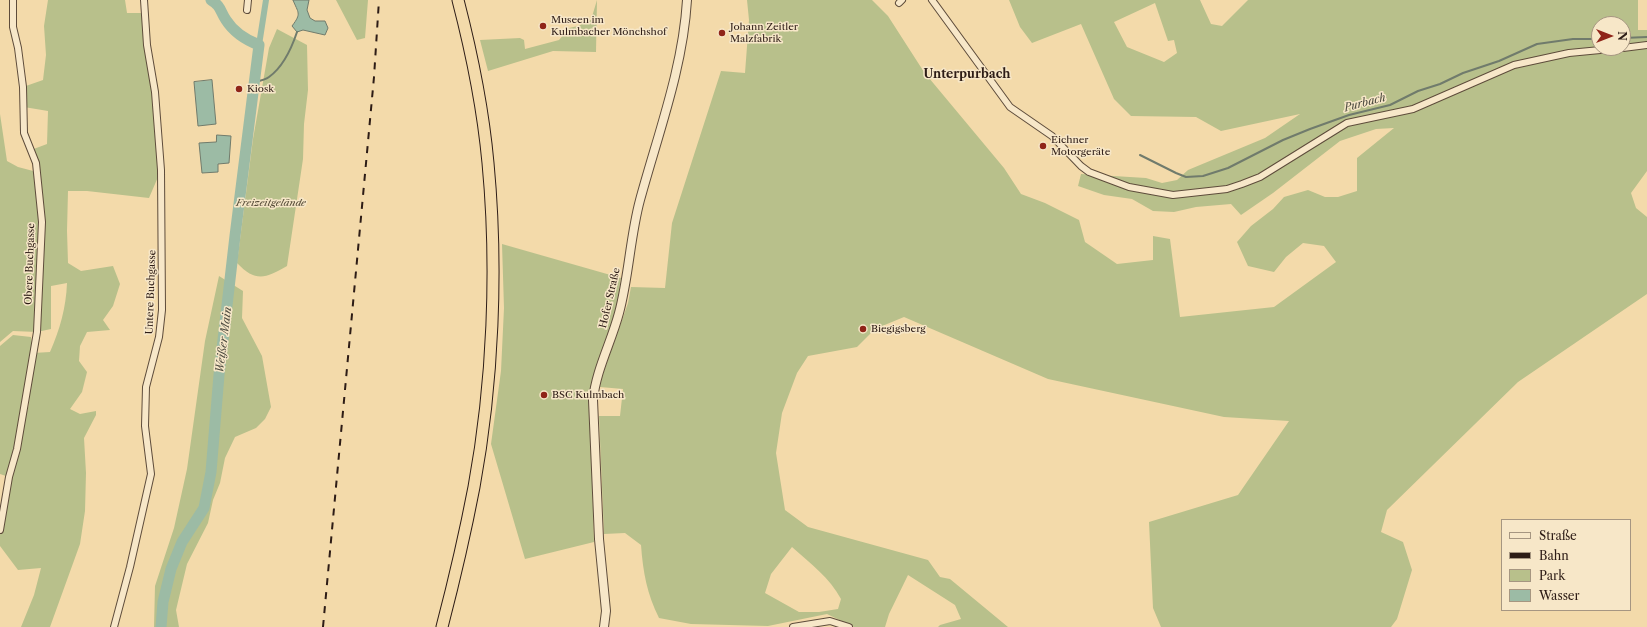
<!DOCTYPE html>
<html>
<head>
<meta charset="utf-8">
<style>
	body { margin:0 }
	#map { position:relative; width:1647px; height:627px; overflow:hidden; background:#f3daaa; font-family:"Libre Caslon Text",serif }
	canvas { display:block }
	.legend { position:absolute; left:1501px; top:519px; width:130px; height:92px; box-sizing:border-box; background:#f7e7c8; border:1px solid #a69681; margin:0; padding:5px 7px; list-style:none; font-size:12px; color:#2d1c16 }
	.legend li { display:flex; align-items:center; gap:8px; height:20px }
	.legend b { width:20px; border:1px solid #a69681 }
	.north { position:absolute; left:1591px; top:16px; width:40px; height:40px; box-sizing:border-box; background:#f7e7c8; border:1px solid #a69681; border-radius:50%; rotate:90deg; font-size:11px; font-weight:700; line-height:16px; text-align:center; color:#2d1c16 }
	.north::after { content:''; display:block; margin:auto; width:14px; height:18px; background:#8f2418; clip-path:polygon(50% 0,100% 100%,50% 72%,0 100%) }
</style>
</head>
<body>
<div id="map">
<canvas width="1647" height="627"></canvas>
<ul class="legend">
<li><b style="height:5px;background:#f7e7c8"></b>Straße</li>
<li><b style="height:5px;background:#2d1c16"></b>Bahn</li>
<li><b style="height:11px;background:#b8c08b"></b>Park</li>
<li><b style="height:11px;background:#9cbba5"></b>Wasser</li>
</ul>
<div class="north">N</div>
</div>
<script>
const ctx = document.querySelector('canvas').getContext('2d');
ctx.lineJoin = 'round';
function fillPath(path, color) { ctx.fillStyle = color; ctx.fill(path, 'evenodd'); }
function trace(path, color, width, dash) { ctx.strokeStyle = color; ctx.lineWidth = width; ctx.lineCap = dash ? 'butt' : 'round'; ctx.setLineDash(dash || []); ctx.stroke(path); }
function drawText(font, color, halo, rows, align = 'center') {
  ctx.font = font + ' "Libre Caslon Text",serif'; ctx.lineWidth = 3; ctx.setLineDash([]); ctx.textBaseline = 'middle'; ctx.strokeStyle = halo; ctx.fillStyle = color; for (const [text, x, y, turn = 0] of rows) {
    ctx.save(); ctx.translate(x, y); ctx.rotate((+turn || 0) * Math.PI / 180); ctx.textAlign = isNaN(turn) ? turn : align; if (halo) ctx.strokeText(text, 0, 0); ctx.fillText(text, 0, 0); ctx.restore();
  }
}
fillPath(new Path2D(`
	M48,0h77l2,13h17l17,157 -12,28 -62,-7h-19l-1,40 1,32 13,8 32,-5 7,18 -7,22 -10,14 7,10 -23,2 -7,14 -1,15 8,11 -5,20 -12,17 10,5 16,-3v4l-12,23 2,35 -1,38 -5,33 -30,83h-29l13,-32 7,-27 -23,2 -18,-24v-16l9,-53 -9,-3v-128l13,-11 18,2 2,16 17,-1c10,-23 16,-44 17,-69l-16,3v43l-14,3 -24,-1 -13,11v-228l7,47 11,6 19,5 -6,-22 16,-6 1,-33 -24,-4 -1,-20 20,-7 3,-25 -2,-29zM32,358l-3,46 -18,67z
	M336,0h32l-3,38 -8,2z
	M597,0l-1,52 -43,-1 -65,20 -8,-31 40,-2 4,2 1,9 34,-9 10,-12 9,-2 13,-6z
	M747,0h125l16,16 36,56 80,96 17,26 24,9 34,17 6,22 32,22 36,-4v-24l17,3 10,78 94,-10 62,-45 -12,-16 -21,-3 -17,14 -12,15 -26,-6 -11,-24 14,-16 22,-17 11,-12 24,-7 17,7h13l19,-6v-33l37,-30 -18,1 -36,12 -67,52 -32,22 -10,-11 -35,3 -22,5 -21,-1 -21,-12 -28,-4 -26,-9 3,-12 65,4 16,5 15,-3 11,-10 77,-32 35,-24 -79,17 -25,-14 -65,-1 -17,-17 -33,-75 -49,19 -12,-16 -11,-27h191l11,24 11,2 26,-26h390v30h9v141l-16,22 5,15 11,9v77l-129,88 -131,128 -6,22 22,10 9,28 -15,49 -6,8h-230l-8,-19 -4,-86 89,-27 51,-74 -65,-4 -176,-38 -144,-62 -29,12 -18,18 -49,9 -11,17 -15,40 -6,40 9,57 23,17 120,33 12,17 10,2 58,48h-70l2,-2 21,-6 -6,-14 -47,-30 -19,39 -4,13h-31l-27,-13 -59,12 -77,-2 -32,-6c-12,-24 -16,-46 -18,-73l-16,-12 -21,1 -5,-118h21l3,-27 -23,-2 2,-10 26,-74 3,-16 34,1 7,-65 49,-152 24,2 4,-53zM1155,3l13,38 6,-1 3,13 -13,9 -37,-15 -13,-25zM1599,24h24v24h-24zM792,547c18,16 38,31 49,52l-3,10 -19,3h-20l-34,-19 6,-19z
	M277,29l30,16 1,45 -4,34 -1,35 -16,107c-21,12 -31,17 -50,-3l16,-124 16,-91z
	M502,244l119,34c-2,11 -3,21 -5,31 -9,34 -24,60 -26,96l4,137 -69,17 -34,-115 10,-73 3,-63z
	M219,276l24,15 -1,27 20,38 9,51 -6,12 -9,9 -21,9 -10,21 -5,25 -7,17 -5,23 -21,41 -11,46 3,17h-25l1,-41 19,-58 13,-59 18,-128z`), '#b8c08b');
const water = new Path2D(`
	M293,0h16l-2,10 3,8 5,3h10l3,7 -3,7 -22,-5 -6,2 -5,-6c10,-13 6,-13 1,-26z
	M212,80l4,44 -18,2 -4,-44z
	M217,135l14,1 -2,27 -11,1v8l-16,1 -3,-30 17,-1z`);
fillPath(water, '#9cbba5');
trace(water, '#707b6c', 1);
trace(new Path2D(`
	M1623,38l24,-1
	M254,82c5,-1 11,-2 15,-5 14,-10 23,-30 28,-45
	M1140,155l36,18 10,4 17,-1 25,-8 55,-28 27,-11 39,-14 41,-10 28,-14 22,-7 23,-11 36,-12 38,-17 36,-5h26`), '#707b6c', 2);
trace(new Path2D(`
	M259,45l7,-45`), '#9cbba5', 6);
trace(new Path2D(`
	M161,627l2,-25 8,-33 11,-27 22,-34 7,-36 8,-97 16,-139 24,-191c-13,-5 -26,-14 -33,-25 -6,-9 -5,-14 -15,-20`), '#9cbba5', 11);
const minor = new Path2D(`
	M932,0l78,107 42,29 29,30 8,6 40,15 44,8 54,-6 15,-5 18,-7 87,-54 66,-14 101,-44 55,-12 52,-5
	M899,3l3,-3
	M247,10l1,-10
	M1623,48l24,-3
	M0,530l9,-53 8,-28 20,-117 5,-110 -6,-59 -12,-30 -1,-46 -5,-39 -5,-21v-27
	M114,627l16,-60 21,-93 -6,-48 1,-39 13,-50 3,-27 -1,-140 -6,-78 -8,-47 -3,-45
	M793,627l37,-6 19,6`);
const tertiary = new Path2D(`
	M604,627l2,-16 -7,-72 -6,-139c3,-30 18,-57 26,-87 10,-37 11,-76 21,-113 18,-66 43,-132 47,-200`);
const trunk = new Path2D(`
	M442,627c12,-46 23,-93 32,-140 19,-103 24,-219 14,-324 -5,-55 -16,-109 -30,-163`);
trace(minor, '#5e4c3b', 8);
trace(tertiary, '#5e4c3b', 10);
trace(trunk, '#2d1c16', 13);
trace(minor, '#f7e7c8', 6);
trace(tertiary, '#f7e7c8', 8);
trace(trunk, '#f3daaa', 11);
trace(new Path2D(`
	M323,627l51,-550 5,-77`), '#2d1c16', 2, [7, 7]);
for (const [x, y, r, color] of [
	[543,26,4,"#8f2418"],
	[722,33,4,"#8f2418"],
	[239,89,4,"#8f2418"],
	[1043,146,4,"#8f2418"],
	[863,329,4,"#8f2418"],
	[544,395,4,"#8f2418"]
]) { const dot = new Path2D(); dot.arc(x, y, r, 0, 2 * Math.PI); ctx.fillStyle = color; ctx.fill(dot); trace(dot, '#f7e7c8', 1.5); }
drawText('10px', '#2d1c16', '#f7e7c8', [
	["Museen im",551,20],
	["Kulmbacher Mönchshof",551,32],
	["Johann Zeitler",730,27],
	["Malzfabrik",730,39],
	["Kiosk",247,89],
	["Eichner",1051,140],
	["Motorgeräte",1051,152],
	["Biegigsberg",871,329],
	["BSC Kulmbach",552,395]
], 'left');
drawText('italic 10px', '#574d39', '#f7e7c8', [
	["Freizeitgelände",271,203]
]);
drawText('10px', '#2d1c16', '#f7e7c8', [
	["Obere Buchgasse",30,264,-88],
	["Untere Buchgasse",151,292,-88],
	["Hofer Straße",610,298,-77]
]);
drawText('italic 11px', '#4e4c41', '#f7e7c8', [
	["Purbach",1365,103,-15],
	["Weißer Main",224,340,-83]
]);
drawText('bold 12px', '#2d1c16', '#f7e7c8', [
	["Unterpurbach",967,75]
]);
</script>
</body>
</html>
